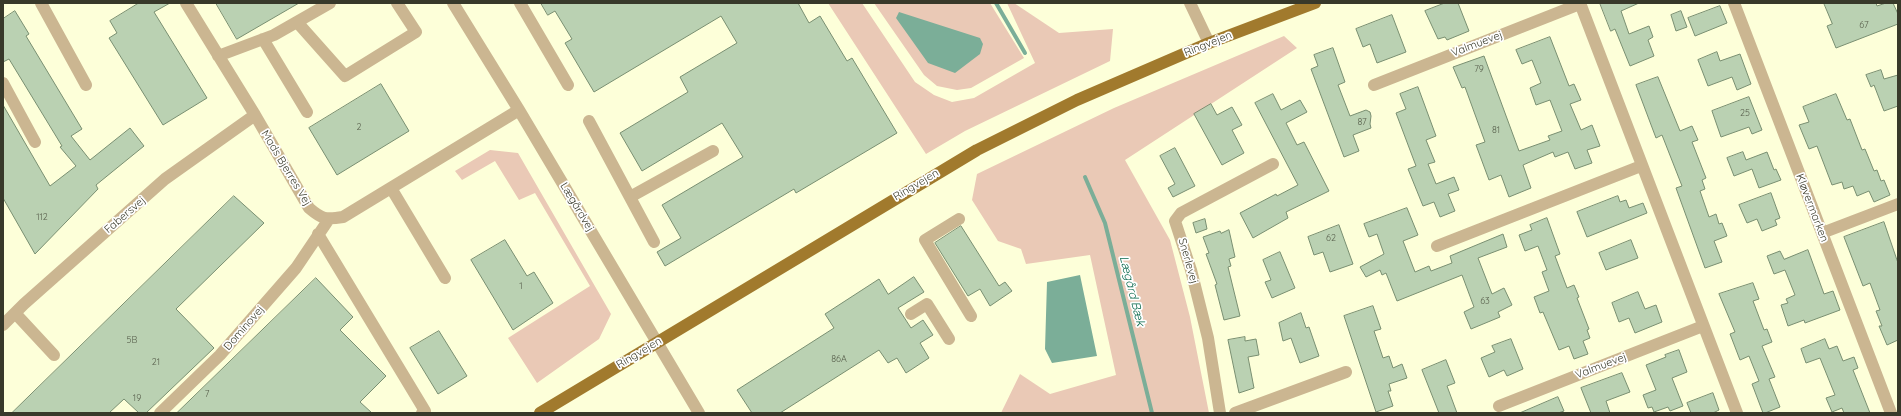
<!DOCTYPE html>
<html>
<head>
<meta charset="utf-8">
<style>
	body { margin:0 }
	#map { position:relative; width:1901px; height:416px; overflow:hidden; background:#fdffd9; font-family:Quicksand,sans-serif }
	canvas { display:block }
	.frame { position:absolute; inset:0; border:4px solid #38392a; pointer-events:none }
</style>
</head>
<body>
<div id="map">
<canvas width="1901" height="416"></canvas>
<div class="frame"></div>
</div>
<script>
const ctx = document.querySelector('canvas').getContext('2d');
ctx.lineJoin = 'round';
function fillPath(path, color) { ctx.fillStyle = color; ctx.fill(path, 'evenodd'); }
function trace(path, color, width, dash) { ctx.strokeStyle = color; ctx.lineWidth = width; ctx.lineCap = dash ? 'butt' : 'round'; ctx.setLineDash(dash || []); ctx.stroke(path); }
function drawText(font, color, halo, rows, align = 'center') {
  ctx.font = font + ' Quicksand,sans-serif'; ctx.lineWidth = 3.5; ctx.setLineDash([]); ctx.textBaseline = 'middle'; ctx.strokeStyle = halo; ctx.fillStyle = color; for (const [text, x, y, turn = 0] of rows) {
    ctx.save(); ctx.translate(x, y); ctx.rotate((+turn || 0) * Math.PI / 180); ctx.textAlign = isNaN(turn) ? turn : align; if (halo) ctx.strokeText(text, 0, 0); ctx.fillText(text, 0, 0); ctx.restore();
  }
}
fillPath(new Path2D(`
	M828,3h34l53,79 19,13 18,7 22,-4 61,-35 -28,-60h7l45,30 54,-4 -3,32 -145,70 -39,23z
	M874,3h116l34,55 -53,30 -14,2 -20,-4 -13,-11z
	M1284,36l13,12 -172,112 45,80 20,77 19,96h-208l19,-39 30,20 66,-19 -26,-120 -64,9 -5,-15 -23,-8 -26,-41 5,-26 137,-66z
	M490,150l28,3 93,161 -12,25 -62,44 -29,-45 82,-52 -55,-93 -16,7 -24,-39 -33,19 -7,-9z`), '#eac9b6');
fillPath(new Path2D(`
	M899,12l81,26 3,6 -3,10 -25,19 -27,-10 -32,-45z
	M1080,275l17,81 -45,7 -7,-14 2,-67z`), '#7bae98');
trace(new Path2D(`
	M996,3l29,50
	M1085,177l20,46 47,190`), '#7bae98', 4);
const building = new Path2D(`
	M139,3h31l-16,9 53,86 -44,27 -54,-87 8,-5 -7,-12z
	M216,3h83l-62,36z
	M541,3h257l11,20 11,-7 27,45 5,-3 45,75 -101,60 -2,-4 -129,77 -8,-14 24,-14 -19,-33 81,-48 -21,-34 -80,48 -22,-38 68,-41 -8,-15 57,-34 -16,-27 -127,76 -29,-49 7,-4 -17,-28 -7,4z
	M1445,3h13l11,28 -22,9 -2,-3 -7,2 -13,-28z
	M1600,3h39l-18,8 8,23 20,-8 4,11 -5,3 6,16 -24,10 -15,-37 -4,2z
	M1824,3h52l1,3 9,-3h7l5,11v10l-62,24 -9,-22 5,-2z
	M1720,6l7,17 -32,13 -7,-18z
	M15,11l14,23 -3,2 56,93 -11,7 19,24 40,-32 14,18 -48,39 2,4 -63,65 -32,-56v-93l47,81 26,-20 -16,-19 2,-1 -53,-87 -6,3v-43z
	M1681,11l6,16 -11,4 -5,-16z
	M1392,15l14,37 -29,11 -7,-19 -7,3 -7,-18z
	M1550,37l19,49 5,-2 7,16 -11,4 11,26 11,-5 8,21 -13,4 5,13 -17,6 -7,-17 -13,5 -2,-5 -30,13 8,23 -22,9 -8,-22 -12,5 -13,-35 9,-3 -20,-55 -3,1 -9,-21 31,-11 35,95 31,-11 -2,-4 14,-5 -12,-31 -14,5 -6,-17 11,-5 -9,-23 -10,4 -6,-14z
	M1333,48l12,34 -7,3 12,31 16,-6 4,2 1,4 -1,8 1,4 -18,7 6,16 -15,6 -33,-88 7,-3 -4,-11z
	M1717,52l3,9 20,-7 11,30 -14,6 -5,-13 -24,9 -10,-26z
	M1881,70l3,9 14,-4v31l-14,5 -10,-26 -3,2 -5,-12z
	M1658,77l22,54 12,-5 6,14 -6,2 14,36 -4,2 3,9 -5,2 9,26 7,-3 3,10 3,-1 5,13 -13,5 8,21 -17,6 -29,-80 6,-2 -20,-51 -6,3 -20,-53z
	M381,84l28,47 -72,44 -28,-47z
	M1418,87l18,49 -10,4 9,22 -7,2 8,20 18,-7 5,13 -11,4 7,17 -15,6 -6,-15 -11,4 -15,-37 8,-3 -20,-53 10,-4 -6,-15z
	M1273,94l8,16 19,-10 7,12 -21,11 11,22 7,-3 25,49 -43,21 2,6 -35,20 -13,-25 36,-19 1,2 21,-11 -43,-82z
	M1836,94l11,26 3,-1 12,31 3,-1 9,22 3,-1 4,11 3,-1 6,15 -16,7 -5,-11 -12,5 -4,-10 -9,3 -2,-7 -10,3 -15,-39 -8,3 -10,-24 10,-3 -6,-15z
	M1749,97l13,33 -10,4 -3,-7 -28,10 -9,-26z
	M1211,104l6,11 15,-8 10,18 -10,5 12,23 -22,12 -28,-51z
	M1175,148l20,38 -22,11 -5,-9 7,-4 -15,-28z
	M1743,152l3,8 21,-8 7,18 2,-1 5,11 -22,8 -7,-19 -18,7 -7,-18z
	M1771,193l9,25 -5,2 2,5 -15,6 -5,-12 -10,4 -8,-18z
	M234,196l30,27 -88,86 38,39 -68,65h-7l-15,-14 -15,14h-97z
	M1618,196l2,6 6,-2 3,8 14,-5 4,10 -60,24 -10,-25z
	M1407,208l11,27 -15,6 12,31 14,-6 2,5 21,-8 -2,-7 53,-22 4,13 -29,11 14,36 12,-6 8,17 -14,7 2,5 -29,12 -7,-17 10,-5 -12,-32 -65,26 -11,-28 -4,2 -2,-5 -14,7 -6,-10 24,-13 -7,-20 -8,3 -5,-13z
	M1547,218l13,36 -5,2 12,32 7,-3 5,12 -2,1 12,31 -2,1 3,8 -7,3 5,13 -14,5 -5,-13 -10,4 -16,-38 -3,1 -6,-16 15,-6 -7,-19 5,-2 -9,-24 -13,5 -6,-16 13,-5 -2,-5z
	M1205,219l2,10 -11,4 -3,-10z
	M1884,222l14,41v77l-11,5 -8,-19h3l-6,-15 4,-1 -10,-27 -7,3 -19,-49z
	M1339,225l14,39 -23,8 -7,-20 -9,3 -6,-18z
	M961,226l38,60 6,-4 7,9 -22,15 -10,-17 -12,7 -33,-53z
	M1229,230l6,27 -6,2 2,7 -3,1 12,49 -16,4 -9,-35 2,-1 -11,-30 3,-1 -6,-16 17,-6 1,2z
	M505,240l22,36 7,-4 19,31 -40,27 -42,-70z
	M1631,240l7,18 -32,12 -7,-17z
	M1808,250l16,44 9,-3 7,19 -35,13 -1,-3 -16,6 -7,-21 7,-2 -2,-4 9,-4 -10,-25 -11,4 -7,-18 13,-5 4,8z
	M1280,252l15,36 -23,10 -7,-16 6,-2 -8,-20z
	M914,277l10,15 -26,16 13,20 12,-8 10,15 -13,8 9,15 -23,15 -9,-15 -9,5 -9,-13 -99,63h-28l-15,-23 97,-62 -9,-14 54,-35 9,15z
	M316,278l37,39 -13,13 46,46 -26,26 12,11h-195z
	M1753,283l6,16 -6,2 11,29 3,-1 5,13 -10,4 13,31 -6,2 11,28 -15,6h-2l-11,-29 7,-3 -10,-25 -9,4 -10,-26 5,-2 -16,-38z
	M1638,292l7,17 11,-4 6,17 -27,11 -6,-15 -10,4 -7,-19z
	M1373,306l8,23 -7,2 9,27 6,-2 4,12 9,-4 5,14 -18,6 2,7h-3l5,15 -17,6 -32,-96z
	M1301,313l5,15 3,-1 10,29 -19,7 -9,-25 -8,3 -4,-18z
	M439,331l28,45 -29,18 -28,-46z
	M1245,337v4l11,-2 3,16 -11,2 6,31 -15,5 -11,-53z
	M1511,339l12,30 -16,7 -3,-6 -15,7 -8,-19 14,-6 -3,-6z
	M1825,339l4,10 8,-3 6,15 11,-4 4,11 -5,2 17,43h-26l-2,-5 -10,4 -6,-14 9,-3 -15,-37 -14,5 -5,-14z
	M1679,350l8,22 -15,6 11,28 -13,5 -2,-4 -14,5 -2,-5 -4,1 -5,-13 13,-5 -10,-25 20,-8 -1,-2z
	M1446,360l9,23 -8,3 10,27h-18l-17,-43z
	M1622,373l8,19 -24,9 4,12h-19l-10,-25z
	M1713,393l6,17 -6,3h-22l-4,-10z
	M1558,397l6,14 -6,2h-38z`);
fillPath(building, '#bad1b2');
trace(building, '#798f71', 1);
trace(new Path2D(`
	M41,3l45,82
	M186,3l69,112 54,93c13,11 16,12 34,9l176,-107
	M453,3l66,107 180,303
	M520,3l48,82
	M1190,3l19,40
	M1580,3l157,410
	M1734,3l157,410
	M297,22l48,54 71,-44 -19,-29
	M263,39l44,73
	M218,56l56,-21 56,-32
	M3,83l32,59
	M1374,85l206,-81
	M589,121l65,121
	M391,188l54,90
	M630,197l83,-46
	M959,219l-34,21 46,76
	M1822,233l76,-29
	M318,234l107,177 -3,2
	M1437,246l204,-80
	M15,313l39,42
	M911,314l16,-10 22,35
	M3,325l21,-21 141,-125 90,-64
	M1499,406l204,-80
	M160,413l60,-58 76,-87 33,-49
	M1220,413l-12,-75 -17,-68 -16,-49 6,-8 92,-49
	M1235,413l111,-41`), '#cbb691', 12);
trace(new Path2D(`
	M540,413l437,-263 100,-50 132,-57 106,-40`), '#a17a2d', 12);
drawText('9px', '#585f4c', null, [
	["67",1864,25],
	["79",1479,69],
	["25",1745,113],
	["87",1362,122],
	["2",359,127],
	["81",1496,130],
	["112",42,217],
	["62",1331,238],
	["1",521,286],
	["63",1485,301],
	["5B",132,340],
	["86A",839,359],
	["21",156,362],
	["7",207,394],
	["19",137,398]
]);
drawText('11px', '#38392a', '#fff', [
	["Ringvejen",1208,44,-22],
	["Valmuevej",1477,44,-21],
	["Mads Bjerres Vej",286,168,59],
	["Ringvejen",916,185,-31],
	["Lægårdvej",577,207,59],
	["Kløvermarken",1812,208,69],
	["Fabersvej",125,215,-41],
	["Snerlevej",1188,261,74],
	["Dominovej",244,328,-49],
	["Ringvejen",639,353,-31],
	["Valmuevej",1601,366,-21]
]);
drawText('italic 12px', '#07674b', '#fff', [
	["Lægård Bæk",1132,291,76]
]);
</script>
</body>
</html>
